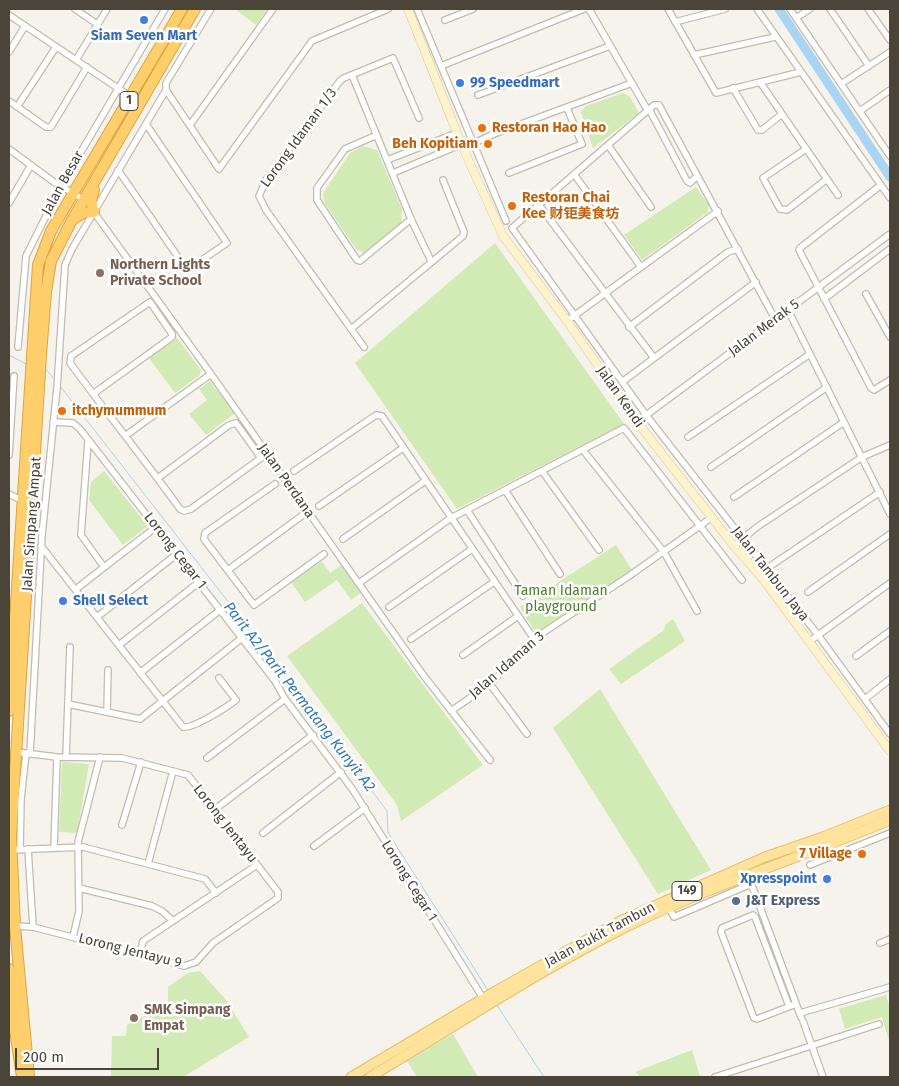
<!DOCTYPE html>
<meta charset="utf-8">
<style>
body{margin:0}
#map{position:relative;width:899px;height:1086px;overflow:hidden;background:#f6f3ec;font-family:"Fira Sans",sans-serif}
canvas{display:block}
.frame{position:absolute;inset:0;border:10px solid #4b4439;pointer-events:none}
.scale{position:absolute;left:15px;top:1048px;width:144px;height:22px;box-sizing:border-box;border:2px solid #4b4439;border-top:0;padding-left:6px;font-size:15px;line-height:18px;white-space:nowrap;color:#4b4439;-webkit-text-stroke:4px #fff;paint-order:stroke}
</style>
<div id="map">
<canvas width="899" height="1086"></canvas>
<div class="frame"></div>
<div class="scale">200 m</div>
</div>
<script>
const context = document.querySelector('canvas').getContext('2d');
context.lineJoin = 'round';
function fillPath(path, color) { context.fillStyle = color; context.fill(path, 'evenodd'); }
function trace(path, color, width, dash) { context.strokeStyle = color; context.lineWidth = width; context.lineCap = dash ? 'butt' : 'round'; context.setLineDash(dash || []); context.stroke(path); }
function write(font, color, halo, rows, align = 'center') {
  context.font = font + ' "Fira Sans","Noto Sans SC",sans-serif'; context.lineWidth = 5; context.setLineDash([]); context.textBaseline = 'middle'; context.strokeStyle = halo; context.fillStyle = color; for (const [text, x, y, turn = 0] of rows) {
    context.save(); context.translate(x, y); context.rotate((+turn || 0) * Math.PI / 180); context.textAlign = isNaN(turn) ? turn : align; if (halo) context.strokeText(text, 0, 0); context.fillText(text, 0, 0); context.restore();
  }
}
const green = new Path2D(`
 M235,9H268L256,25Z
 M623,93L630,97L639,113L593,148L581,112L586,106Z
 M363,146L377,150L402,209L401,224L364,253L356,249L324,202L323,193L350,153Z
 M696,187L709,205L708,212L642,260L624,235Z
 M495,243L624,424L457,509L355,363Z
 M177,338L201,370L200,375L175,393L149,358Z
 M210,381L235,413L206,435L189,414L207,400L199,389Z
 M104,471L148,526L123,545L89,500L91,482Z
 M616,545L632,570L536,633L520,607Z
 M322,561L330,573L343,564L362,592L351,600L337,580L305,602L291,582Z
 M362,603L483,765L401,821L397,805L287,656Z
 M673,619L685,641L621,684L609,669L664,630L665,625Z
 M600,689L711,870L658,894L553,728Z
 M62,762L89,764L77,833L59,832Z
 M200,971L226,1000L249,1037L183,1077H111L112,1036H126L127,1025L168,1004V987L188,973Z
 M886,995L890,1008V1044L882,1017L845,1029L839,1009Z
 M453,1034L478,1077H417L407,1061Z
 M692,1050L700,1077H641L635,1072Z`);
const stream = new Path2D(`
 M9,355L28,365
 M44,367L54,379
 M60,386L272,658L387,811L388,832L394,842L489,992
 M496,1004L544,1077`);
const river = new Path2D(`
 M779,9L890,177`);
const street = new Path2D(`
 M75,9L97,24
 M417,9L506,221
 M589,9L648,111
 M668,9L716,93L801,72
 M757,9L890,198
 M790,9L890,156
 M830,9L869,66
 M868,9L890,40
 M9,15L131,97
 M796,18L810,9
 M445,20L473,9
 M675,22L725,9
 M9,52L25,26
 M694,55L775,37
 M76,60L107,9
 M441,66L584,9
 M352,75L411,219L431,261
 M760,82L838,195
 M841,84L890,52
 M733,88L758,130H762L782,114
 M166,90L219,169L312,41L388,9
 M478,95L610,46
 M9,101L46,127H51L87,67
 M17,107L56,47
 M649,109L687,181L690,183L696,177
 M860,111L890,90
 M190,125L273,9
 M377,135L345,149L317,188V200L357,260L360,261L411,219
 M608,145L651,207
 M463,148L494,134L632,83
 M9,149L62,188
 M806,149L763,178L780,209L787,210L827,179
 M387,160L457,133
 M118,170L187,270L227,243L146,124
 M393,173L462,144
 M509,173L582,144L567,108
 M574,174L641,267
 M881,185L800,248L799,250L871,388L874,390L890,380
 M61,186L81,198L83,202
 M9,203L31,165
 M539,205L654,358
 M93,211L211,374L424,676L490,760
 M866,294L890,337
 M824,299L890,249
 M788,310L890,514
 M775,319L659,105H654L512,228L646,415L818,635L890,734
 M567,321L718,211
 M629,327L728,252L738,249
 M351,329L463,236L464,232L443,180
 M18,347L26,256L61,186L165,9
 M364,347L266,210L259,196L266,180L340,81L344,78L393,58L419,118
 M622,382L756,282
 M93,394L172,337V334L150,302L71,356L70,363C106,412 144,459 180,509L184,511L191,509L261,458L236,423L229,425L158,478
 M53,422L73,423L80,429L275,681L285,699L353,790L483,998
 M637,422L890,234
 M125,436L211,374
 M688,437L810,354
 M88,441L81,535L104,567
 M583,450L664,552L697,611
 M9,455L14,376
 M711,467L827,387
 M294,471L376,415L382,416L534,639
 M542,471L599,550
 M275,484L205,533L204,539L254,605L324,554
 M505,490L560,574
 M9,494L23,501
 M734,497L844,422
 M319,506L403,448
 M467,510L523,596
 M343,539L425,481
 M41,546L183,727C193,729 227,707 236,700L219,678
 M734,546L757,527L862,457L890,445
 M766,569L880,492
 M228,570L307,512
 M359,583L451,518L624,428L742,580
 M76,589L156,527
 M808,592L890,534
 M389,607L472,549
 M97,617L177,554
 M411,639L494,582
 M810,641L890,583
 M119,645L198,583
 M463,655L518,616
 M856,656L890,631
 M140,673L220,610
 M490,684L527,734
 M865,699L890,679
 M68,704L140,719L242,638
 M451,711L490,684L538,636L629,576L711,518
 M107,712L108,670
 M30,754L42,535L57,388L65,265L72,249L166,90V83L211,9
 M66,757L70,647
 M207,758L285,699
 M214,810L313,735
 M122,825L141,762
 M263,833L341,772
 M314,846L365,808
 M54,848L57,757
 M20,849L21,799L26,753
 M28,849L33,927
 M11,850L83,847L205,879L216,893
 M148,864L173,771
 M810,865L890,833
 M748,875L801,1017
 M79,888L152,906L162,911L173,921
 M669,908L674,917L751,884
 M15,926L33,927L184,966L196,962L213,943L278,898V892L188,775L122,758L57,757L16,752
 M73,937L79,911L78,842L100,757
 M880,943L890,939
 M140,955L143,941L257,865
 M789,1006L755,917L753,915L722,928L721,932L754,1018L757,1019L796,1004
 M800,1013L890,987
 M803,1021L823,1077
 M715,1077L879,1024`);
const secondary = new Path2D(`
 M408,9L463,148L503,236L567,321L637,422L734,546L763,579L890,751`);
const primary = new Path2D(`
 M351,1077L494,992L620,921L765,857L823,837L890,810
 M370,1077C454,1027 537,972 624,928C710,886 802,857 890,820`);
const highway = new Path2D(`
 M73,219L83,213L94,212L91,201L94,190
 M9,711L38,265L51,231L182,9
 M9,969L14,1023L22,1077
 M29,1077L15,926L11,836L41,355L46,292L51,261L71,222L195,9`);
const markers = [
 [144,20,5,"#3f7fe0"],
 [460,83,5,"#3f7fe0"],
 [482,128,5,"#e8710a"],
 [488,144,5,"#e8710a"],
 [512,206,5,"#e8710a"],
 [100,273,5,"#8d6e63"],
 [62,411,5,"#e8710a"],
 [63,601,5,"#3f7fe0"],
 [862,854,5,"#e8710a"],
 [827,879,5,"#3f7fe0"],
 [736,901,5,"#5c6f8a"],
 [134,1018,5,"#8d6e63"]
];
const shields = [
 [129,101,18],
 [687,891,30]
];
const shieldNames = [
 ["1",129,101],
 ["149",687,891]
];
const shopNames = [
 ["Siam Seven Mart",144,36,"center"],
 ["99 Speedmart",470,83],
 ["Shell Select",73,601],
 ["Xpresspoint",817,879,"right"]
];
const foodNames = [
 ["Restoran Hao Hao",492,128],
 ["Beh Kopitiam",478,144,"right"],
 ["Restoran Chai",522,198],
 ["Kee 财钜美食坊",522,214],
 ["itchymummum",72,411],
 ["7 Village",852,854,"right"]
];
const streetNames = [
 ["Lorong Idaman 1/3",299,138,-54],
 ["Jalan Besar",63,183,-61],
 ["Jalan Merak 5",764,328,-37],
 ["Jalan Kendi",620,397,55],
 ["Jalan Perdana",286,481,55],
 ["Jalan Simpang Ampat",32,524,-86],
 ["Lorong Cegar 1",175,551,52],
 ["Jalan Tambun Jaya",770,574,52],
 ["Jalan Idaman 3",507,665,-41],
 ["Lorong Jentayu",225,824,52],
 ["Lorong Cegar 1",409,881,58],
 ["Jalan Bukit Tambun",600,935,-28],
 ["Lorong Jentayu 9",130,951,14]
];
const educationNames = [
 ["Northern Lights",110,265],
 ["Private School",110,281],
 ["SMK Simpang",144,1010],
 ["Empat",144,1026]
];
const parkNames = [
 ["Taman Idaman",561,591],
 ["playground",561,607]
];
const serviceNames = [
 ["J&T Express",746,901]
];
const waterNames = [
 ["Parit A2/Parit Permatang Kunyit A2",299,697,52]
];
fillPath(green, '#d2eab5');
trace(stream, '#a9d4f2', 1);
trace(river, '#a9d4f2', 9);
trace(street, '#c2bbae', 8);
trace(secondary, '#d6c79b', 9);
trace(primary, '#e6c16a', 11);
trace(highway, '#e0a43c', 12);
trace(street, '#fff', 5.5);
trace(secondary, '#fff3cd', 8);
trace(primary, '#ffe39c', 9);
trace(highway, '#ffcf6e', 10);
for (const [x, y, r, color] of markers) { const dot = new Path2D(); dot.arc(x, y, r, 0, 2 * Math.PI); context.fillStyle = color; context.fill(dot); trace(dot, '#fff', 2); }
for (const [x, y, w] of shields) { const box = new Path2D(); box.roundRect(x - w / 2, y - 9.5, w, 19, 4); context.fillStyle = '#fff'; context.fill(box); trace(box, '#4b4439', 1); }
write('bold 12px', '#4b4439', null, shieldNames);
write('bold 14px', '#366cbe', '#fff', shopNames, 'left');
write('bold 14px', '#c56008', '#fff', foodNames, 'left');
write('14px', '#4b4439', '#fff', streetNames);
write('bold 14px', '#785e54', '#fff', educationNames, 'left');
write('14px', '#4a7f2a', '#fff', parkNames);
write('bold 14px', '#4e5e75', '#fff', serviceNames, 'left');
write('italic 15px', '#2e7ab2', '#fff', waterNames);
</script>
